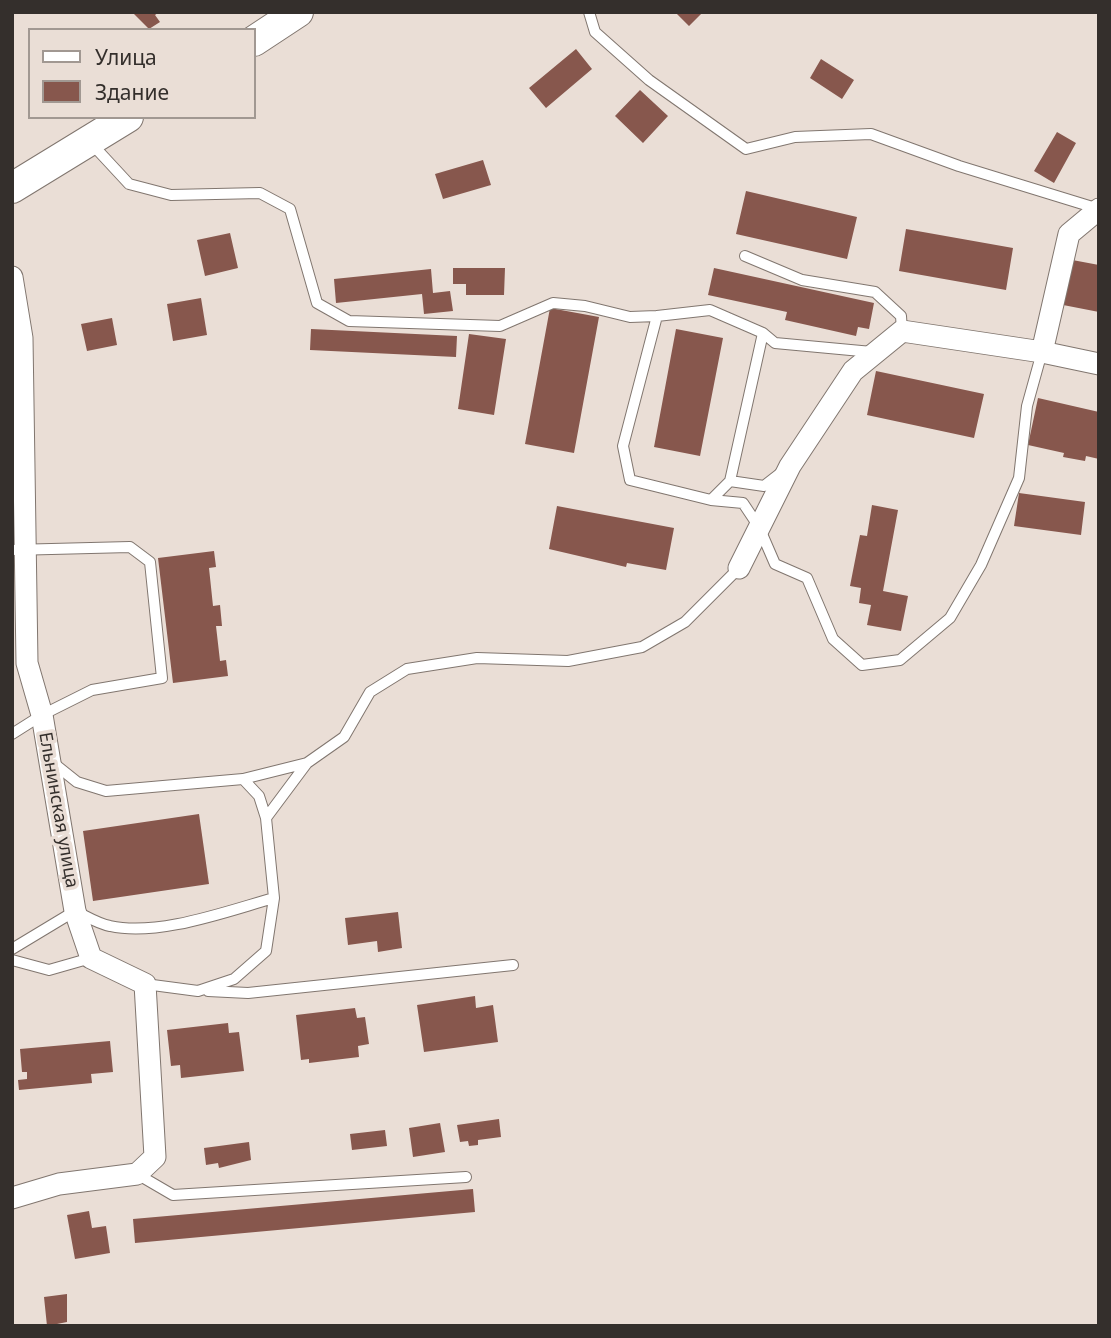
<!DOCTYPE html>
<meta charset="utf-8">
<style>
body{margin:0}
#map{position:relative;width:1111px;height:1338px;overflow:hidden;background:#eaded6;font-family:"Noto Sans",sans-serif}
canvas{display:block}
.frame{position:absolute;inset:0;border:14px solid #342f2c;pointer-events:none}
.legend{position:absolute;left:28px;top:28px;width:228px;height:91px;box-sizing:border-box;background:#eaded6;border:2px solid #a19892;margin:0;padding:9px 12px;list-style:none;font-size:21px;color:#342f2c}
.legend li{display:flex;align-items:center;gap:14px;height:35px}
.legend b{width:35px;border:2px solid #a19892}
</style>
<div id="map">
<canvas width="1111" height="1338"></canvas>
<div class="frame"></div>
<ul class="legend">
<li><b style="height:9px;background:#fff"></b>Улица</li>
<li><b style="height:19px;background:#87574d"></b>Здание</li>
</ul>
</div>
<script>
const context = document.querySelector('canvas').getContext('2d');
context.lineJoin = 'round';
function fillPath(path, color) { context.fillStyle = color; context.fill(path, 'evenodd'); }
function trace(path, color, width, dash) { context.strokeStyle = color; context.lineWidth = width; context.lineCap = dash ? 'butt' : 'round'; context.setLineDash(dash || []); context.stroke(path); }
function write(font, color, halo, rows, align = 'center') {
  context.font = font + ' "Noto Sans",sans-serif'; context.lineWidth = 7; context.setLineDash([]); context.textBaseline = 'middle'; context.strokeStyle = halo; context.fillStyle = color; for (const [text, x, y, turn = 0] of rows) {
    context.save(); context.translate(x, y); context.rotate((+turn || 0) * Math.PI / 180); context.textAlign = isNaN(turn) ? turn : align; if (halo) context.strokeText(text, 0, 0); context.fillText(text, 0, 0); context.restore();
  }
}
const building = new Path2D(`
 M132,12H159L155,15L160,22L149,29Z
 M675,12H703L689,26Z
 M576,49L592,69L546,108L529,88Z
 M821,59L854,80L842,99L810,78Z
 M640,90L668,116L643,143L615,116Z
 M1057,132L1076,143L1054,183L1034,171Z
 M483,160L491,185L443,199L435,174Z
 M746,191L857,217L847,259L736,234Z
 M906,229L1013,248L1006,290L899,271Z
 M230,233L238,268L205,276L197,240Z
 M1067,259L1099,265V312L1058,304Z
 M453,268H505L504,295H466V284H453Z
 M714,268L874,303L869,329L858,327L856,336L785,320L787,312L708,295Z
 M431,269L433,293L450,291L453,311L424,314L422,294L336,303L334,279Z
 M201,298L207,335L173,341L167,304Z
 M550,308L599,317L574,453L525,444Z
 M112,318L117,345L87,351L81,324Z
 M311,329L457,336L456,357L310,350Z
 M676,329L723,338L700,456L654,447Z
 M469,334L506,339L494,415L458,409Z
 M876,371L984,394L974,438L867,415Z
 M1038,398L1099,412V459L1086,456L1085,461L1063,457L1064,453L1028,445Z
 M1019,493L1085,502L1081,535L1014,526Z
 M872,505L898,510L883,591L908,596L901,631L867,625L871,605L859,603L861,588L850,586L860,535L867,536Z
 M557,506L674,528L666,570L627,563L626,567L549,549Z
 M214,551L216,567L209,568L213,606L220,605L222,626H216L220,661L226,660L228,676L173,683L158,558Z
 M199,814L209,884L93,901L83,831Z
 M398,912L402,948L378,952L377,941L348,945L345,918Z
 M475,996L476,1008L493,1005L498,1042L424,1052L417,1005Z
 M355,1008L357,1018L365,1017L369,1044L358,1046L359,1057L309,1063V1059L301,1060L296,1015Z
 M228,1023L229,1033L239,1032L244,1071L181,1078L180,1065L171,1066L167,1030Z
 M110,1041L113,1072L91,1074L92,1083L19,1090L18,1080L27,1079V1072H22L20,1049Z
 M499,1119L501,1137L478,1140V1145L469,1146L468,1141L460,1142L457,1125Z
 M440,1123L445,1152L413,1157L409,1128Z
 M385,1130L387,1146L352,1150L350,1134Z
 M249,1142L251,1160L219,1168L218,1163L206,1165L204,1148Z
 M473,1189L475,1212L135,1243L133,1219Z
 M89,1211L92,1228L106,1226L110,1253L75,1259L67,1215Z
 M67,1294V1322L47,1326L44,1297Z`);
const lane = new Path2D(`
 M589,12L595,32L649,80L746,149L795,137L871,134L959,166L1099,209
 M91,143L129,184L171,195L260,193L290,209L317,303L349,321L500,326L553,303L585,306L630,317L657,316
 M745,256L802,280L875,292L901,316L902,331
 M763,333L775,343L872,352
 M730,481L764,486L782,472
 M711,500L730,481L763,333L710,310L657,316L623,446L630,480L711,500L743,503L759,527L775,564L807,578L833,639L862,665L900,660L950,618L981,565L1019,478L1027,406L1042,352
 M12,550L130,547L150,562L162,678L92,690L42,715L12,734
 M52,762L77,782L106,791L243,779L307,763
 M243,779L259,796L266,818
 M12,949L75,911C86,916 98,924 110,926C158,937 227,911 274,898
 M12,960L49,970L91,958
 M145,984L198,991L234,979L266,951L274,898L266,818L307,763L344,737L370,692L407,669L477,658L568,661L642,647L685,622L739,568
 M208,991L248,993L513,965
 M137,1174L173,1195L466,1177`);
const street = new Path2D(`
 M12,277L22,338L27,663L42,715L75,911L91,958L145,984L155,1157L137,1174L59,1184L12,1198
 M1042,352L1099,364
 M739,568L790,466L853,371L902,331L1042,352L1069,234L1099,209`);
const secondary = new Path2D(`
 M254,41L298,12
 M12,188L128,117`);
const streetNames = [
 ["Ельнинская улица",58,810,80]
];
fillPath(building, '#87574d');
trace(lane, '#81766f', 12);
trace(street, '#81766f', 23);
trace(secondary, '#81766f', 32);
trace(lane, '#fff', 10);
trace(street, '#fff', 21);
trace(secondary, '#fff', 30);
write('18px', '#342f2c', '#eaded6', streetNames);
</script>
